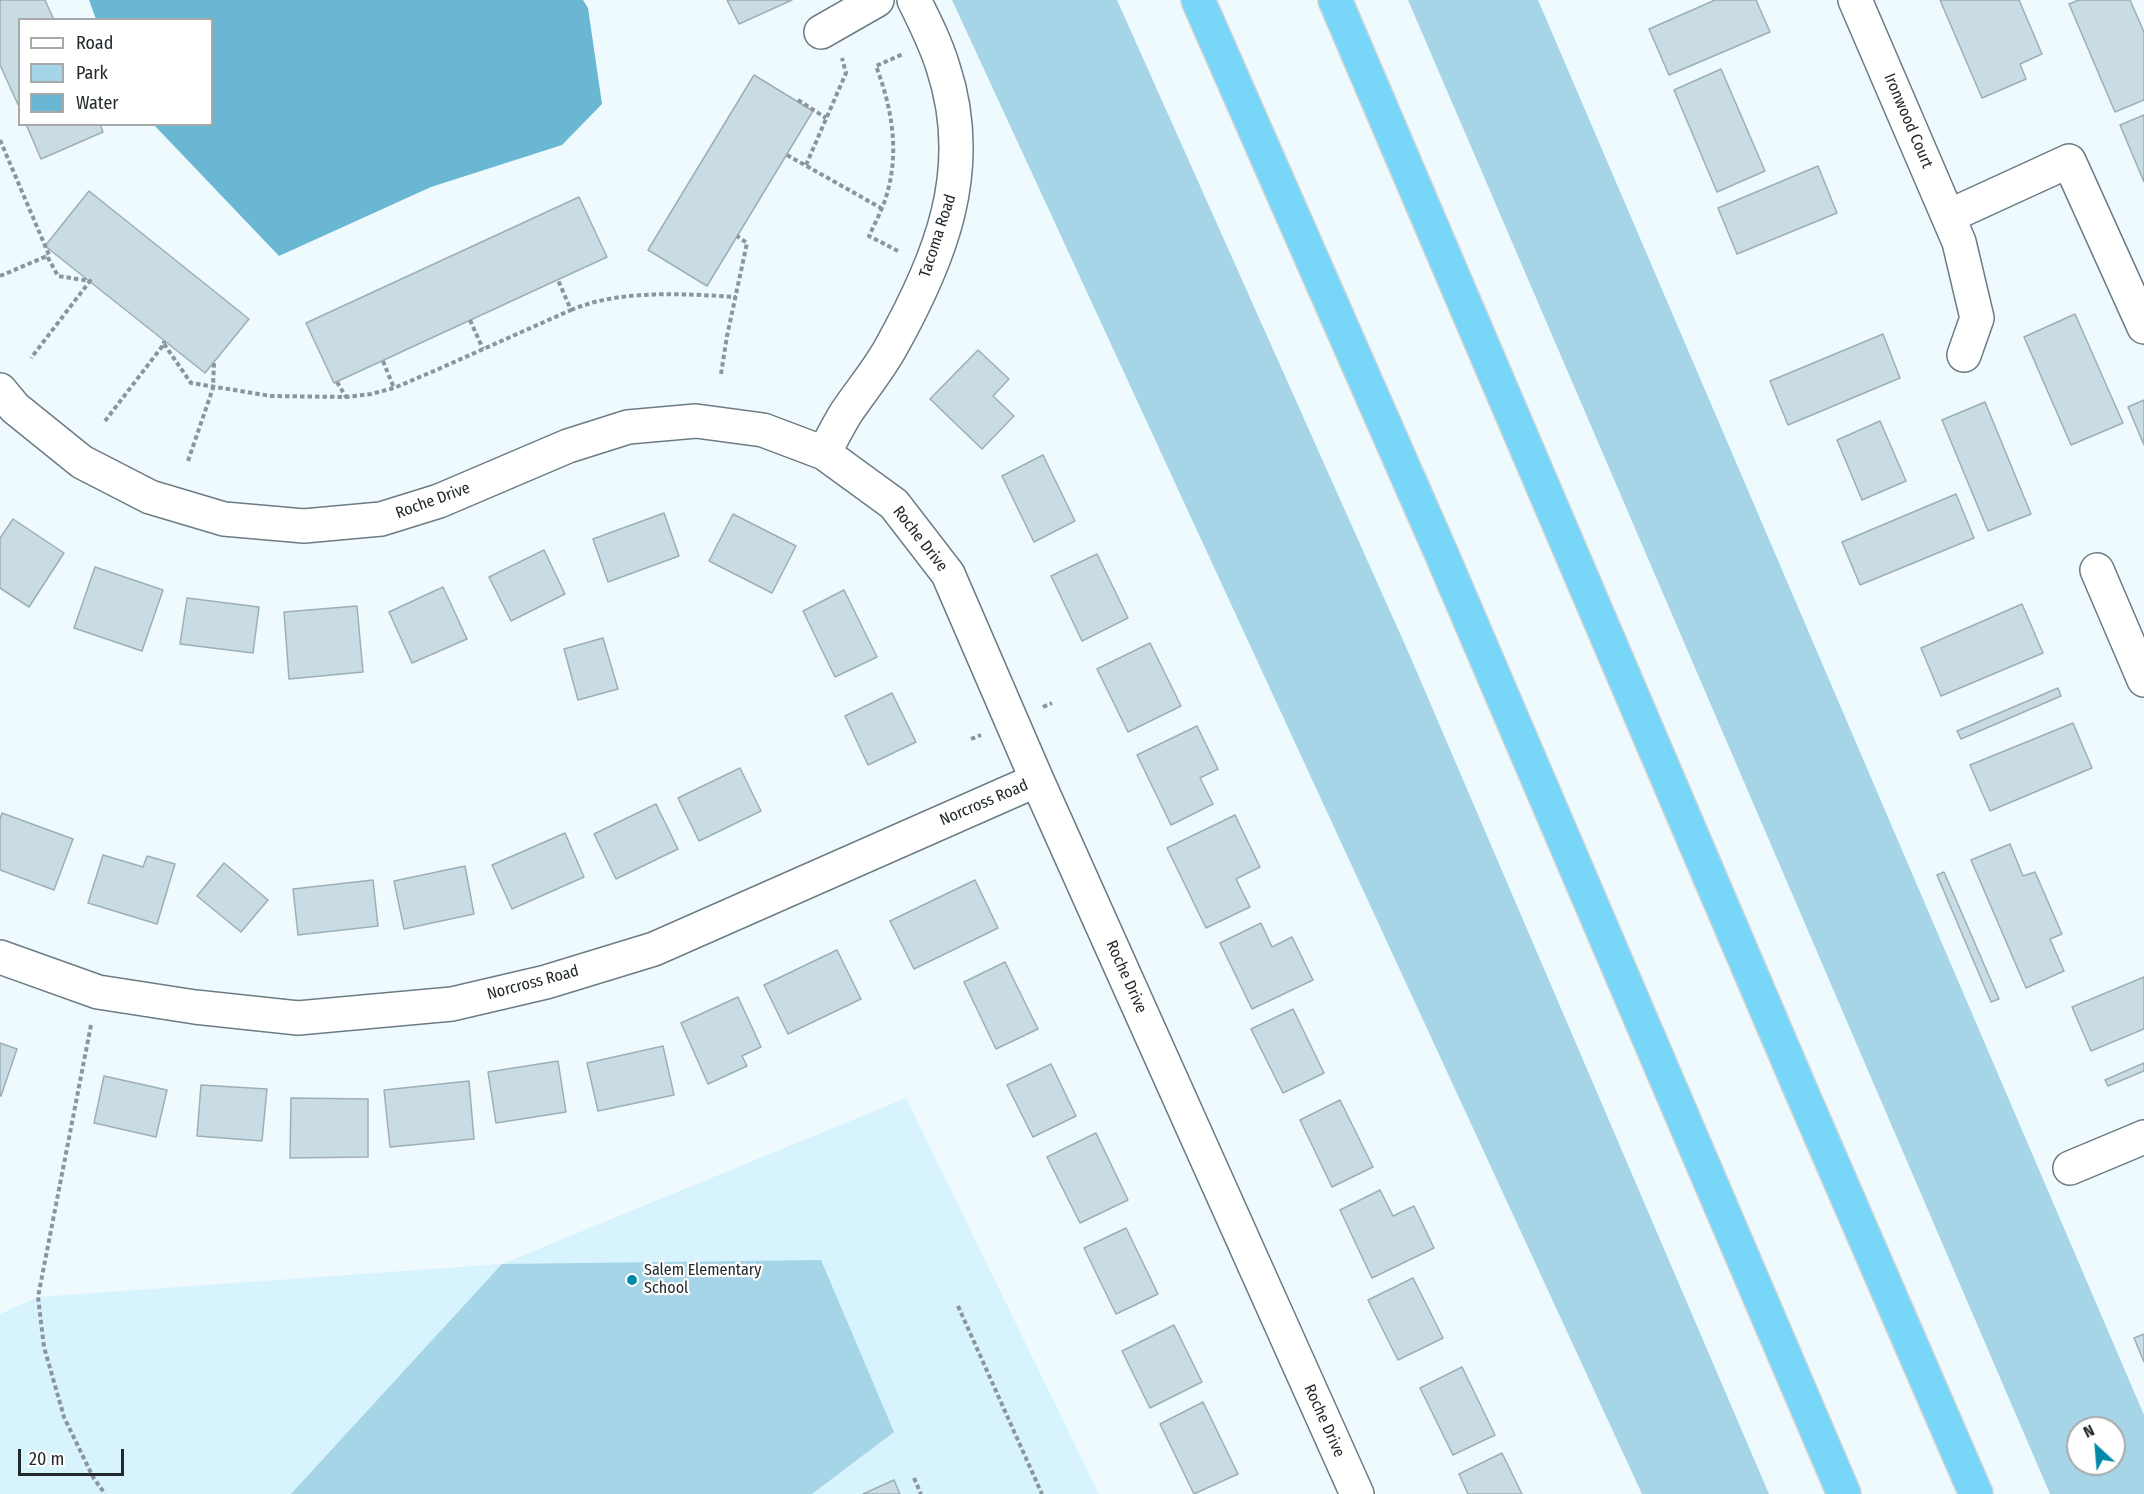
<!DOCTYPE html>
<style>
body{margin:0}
#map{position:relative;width:2144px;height:1494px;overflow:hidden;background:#effaff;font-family:"Fira Sans Condensed",sans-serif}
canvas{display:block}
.legend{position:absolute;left:18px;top:18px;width:195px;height:108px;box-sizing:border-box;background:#fff;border:2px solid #a7a9ab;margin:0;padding:8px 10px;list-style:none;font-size:18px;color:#22292c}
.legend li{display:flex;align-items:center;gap:12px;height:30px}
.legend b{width:30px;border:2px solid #a7a9ab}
.north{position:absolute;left:2066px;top:1416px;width:60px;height:60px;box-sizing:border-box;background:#fff;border:2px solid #a7a9ab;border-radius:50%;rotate:334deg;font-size:16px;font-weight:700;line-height:24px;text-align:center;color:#22292c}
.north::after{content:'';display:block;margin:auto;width:21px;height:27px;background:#0289aa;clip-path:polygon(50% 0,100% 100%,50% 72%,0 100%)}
.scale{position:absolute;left:18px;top:1449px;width:106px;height:27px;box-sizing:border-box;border:3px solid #22292c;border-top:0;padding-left:8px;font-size:18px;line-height:21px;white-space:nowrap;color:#22292c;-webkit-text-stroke:4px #fff;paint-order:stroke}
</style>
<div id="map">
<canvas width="2144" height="1494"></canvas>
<ul class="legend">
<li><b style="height:8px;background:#fff"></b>Road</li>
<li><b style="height:16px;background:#a5d5e7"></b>Park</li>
<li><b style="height:16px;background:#69b7d2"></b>Water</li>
</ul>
<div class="north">N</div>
<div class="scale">20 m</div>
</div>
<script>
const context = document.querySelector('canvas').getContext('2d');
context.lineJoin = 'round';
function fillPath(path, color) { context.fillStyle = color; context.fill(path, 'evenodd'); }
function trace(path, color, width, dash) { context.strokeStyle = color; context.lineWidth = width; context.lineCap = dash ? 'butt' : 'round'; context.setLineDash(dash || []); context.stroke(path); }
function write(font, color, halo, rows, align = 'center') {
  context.font = font + ' "Fira Sans Condensed",sans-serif'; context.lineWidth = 4.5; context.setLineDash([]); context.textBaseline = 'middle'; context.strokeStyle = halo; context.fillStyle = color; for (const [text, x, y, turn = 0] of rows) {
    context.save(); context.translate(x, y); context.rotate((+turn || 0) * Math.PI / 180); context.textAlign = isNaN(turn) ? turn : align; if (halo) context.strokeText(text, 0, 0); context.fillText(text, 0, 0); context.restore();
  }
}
const built = new Path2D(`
 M906,1098L1099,1494H0V1314L38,1297L502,1264Z`);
const green = new Path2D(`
 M952,0H1117L1410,656L1769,1494H1642Z
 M1408,0H1538L2144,1415V1494H2050ZM2078,1428H2114V1464H2078Z
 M821,1260L894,1432L812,1494H291L502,1264Z`);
const water = new Path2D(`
 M89,0H583L588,8L602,104L562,145L431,187L279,256L154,125L212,124V20L96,19Z`);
const building = new Path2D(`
 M0,0H45L54,20H20V109L0,65Z
 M727,0H792L739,24Z
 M1715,0H1756L1770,32L1669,75L1649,29Z
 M1940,0H2019L2042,54L2020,64L2026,79L1982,98Z
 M2079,0H2130L2144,32V100L2115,112L2069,4Z
 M1721,69L1765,171L1717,192L1674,90Z
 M754,75L813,111L707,286L648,250Z
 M2144,115V182L2120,125Z
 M26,124H100L103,132L41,159Z
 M1818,166L1837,213L1737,254L1718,208Z
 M89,191L249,319L205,373L45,246Z
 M579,197L607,257L334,383L306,323Z
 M2075,314L2123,423L2071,445L2024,337Z
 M1883,334L1900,378L1788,425L1770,381Z
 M978,350L1009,379L993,396L1014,416L982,449L930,399Z
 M2144,400V445L2128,407Z
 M1985,402L2031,514L1988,531L1942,420Z
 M1880,421L1906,481L1862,500L1837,440Z
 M1043,455L1075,521L1034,542L1002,476Z
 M1956,494L1974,538L1860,585L1842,542Z
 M664,513L679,556L608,582L593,539Z
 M733,514L796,546L772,593L709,561Z
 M13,519L64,553L29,607L0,588V538Z
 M544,550L565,594L511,621L489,577Z
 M1097,554L1128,618L1082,641L1051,576Z
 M95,567L163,590L142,651L74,628Z
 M443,587L467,639L412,663L389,612Z
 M844,590L877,657L835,677L803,611Z
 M187,598L259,607L253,653L180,644Z
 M2022,604L2043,653L1941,696L1921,648Z
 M357,606L363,672L289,679L284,612Z
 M603,638L618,689L578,700L564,649Z
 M1150,643L1181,706L1128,732L1097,669Z
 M2058,688L2061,696L1961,739L1957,731Z
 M892,693L916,742L868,765L845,716Z
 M2073,723L2092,768L1990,811L1970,765Z
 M1197,726L1218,769L1200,778L1213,804L1171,825L1137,755Z
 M740,768L761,811L699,841L678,798Z
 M656,804L678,849L616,879L594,834Z
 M2,813L73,839L54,890L0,870V819Z
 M1235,815L1260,867L1236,879L1250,907L1206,928L1167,848Z
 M565,833L584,877L512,909L492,865Z
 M2010,844L2023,876L2035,872L2062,934L2050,939L2064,971L2026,988L1971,860Z
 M103,855L143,867L147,856L175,864L157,924L88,903Z
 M224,863L268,900L241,932L197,896Z
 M465,866L474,914L404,929L394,881Z
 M1944,872L1999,999L1991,1002L1937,875Z
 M373,880L378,926L298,935L293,889Z
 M975,880L998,928L914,969L890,921Z
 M1261,923L1272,947L1292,937L1313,980L1252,1009L1220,943Z
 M837,950L861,999L788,1034L764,985Z
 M1005,962L1038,1029L996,1049L964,982Z
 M2144,977V1029L2091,1051L2072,1007Z
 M738,997L761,1047L742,1056L747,1066L708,1084L681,1023Z
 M1293,1009L1324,1073L1283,1093L1251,1029Z
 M0,1043L17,1049L1,1096H0Z
 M663,1046L674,1095L598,1111L587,1063Z
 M558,1061L566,1112L496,1123L488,1072Z
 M2144,1063V1071L2108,1086L2105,1080Z
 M1051,1064L1076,1116L1033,1137L1007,1085Z
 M104,1076L167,1090L156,1137L94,1123Z
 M469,1081L474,1139L390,1147L384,1090Z
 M201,1085L267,1089L262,1141L197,1136Z
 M291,1098L368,1099V1157L290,1158Z
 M1340,1100L1373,1167L1332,1187L1300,1120Z
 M1096,1133L1128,1200L1080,1223L1047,1157Z
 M1380,1190L1393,1216L1414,1206L1434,1248L1372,1278L1340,1210Z
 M1126,1228L1158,1294L1116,1314L1084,1248Z
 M1413,1278L1443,1338L1398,1360L1368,1300Z
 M1174,1325L1202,1382L1150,1408L1122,1351Z
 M2144,1334V1362L2134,1338Z
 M1462,1367L1495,1435L1453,1455L1420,1388Z
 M1203,1402L1238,1474L1194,1494L1160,1424Z
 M1502,1453L1522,1494H1468L1459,1474Z
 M894,1480L900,1494H863Z`);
const path = new Path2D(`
 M798,100L826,118
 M0,140L49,255L46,256
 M787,155L881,208
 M806,165L846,73L842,58
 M898,251L869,236C875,223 882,210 886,197C900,153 892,108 876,66L903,54
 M0,276L47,256L58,276L90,281L31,358
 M571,310C620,289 684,294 736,297
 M470,320L483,349
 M164,344L191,383L271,396L346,397L371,394L394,388L434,371L571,310L558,280
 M383,361L394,388
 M721,374L727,336L747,243L737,236
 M337,382L346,397
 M105,421L164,344V341
 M188,461L213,388L214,362
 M1043,707L1052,703
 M971,739L981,735
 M91,1025L38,1297L44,1347L64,1417L93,1477L105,1494
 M958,1306L1042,1494
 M914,1478L921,1494`);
const minor = new Path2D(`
 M1855,0L1959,242L1977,318L1964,355
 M821,32L877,0
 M1949,216L2069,161L2144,327
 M0,390L15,408L82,462L150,497L224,519L304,526L381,519L439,501L568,446L628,427L696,421L763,430L824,453L894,504L948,574L1037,780L1357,1494
 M824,453C831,440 838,426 846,413C860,392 877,372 890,349C940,260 977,170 943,67C936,44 925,22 914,0
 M2097,570L2144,680
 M0,957L98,992L195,1007L298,1018L452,1004L546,982L654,949L1037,780
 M2070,1168L2144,1137`);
const highway = new Path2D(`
 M1198,0L1442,555L1844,1494
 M1335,0L1802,1093L1976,1494`);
const markers = [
 [632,1280,6,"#0289aa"]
];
const streetNames = [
 ["Ironwood Court",1908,121,67],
 ["Tacoma Road",938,236,-72],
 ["Roche Drive",433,501,-20],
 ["Roche Drive",920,539,52],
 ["Norcross Road",984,803,-23],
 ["Roche Drive",1126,977,66],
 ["Norcross Road",533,983,-15],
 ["Roche Drive",1324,1421,66]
];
const poiNames = [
 ["Salem Elementary",644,1271],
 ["School",644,1289]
];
fillPath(built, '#d7f3fd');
fillPath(green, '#a5d5e7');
fillPath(water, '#69b7d2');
fillPath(building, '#c9dce3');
trace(building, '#9dafb6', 1.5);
trace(minor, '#6b7c83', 36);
trace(highway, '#d3d4d5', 36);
trace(path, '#8c969a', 4, [4.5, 3]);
trace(minor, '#fff', 33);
trace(highway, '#78d7f8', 33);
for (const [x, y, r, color] of markers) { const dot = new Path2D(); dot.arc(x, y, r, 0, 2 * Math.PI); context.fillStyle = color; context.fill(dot); trace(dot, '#fff', 2); }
write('16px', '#22292c', '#fff', streetNames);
write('16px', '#22292c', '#fff', poiNames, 'left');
</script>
